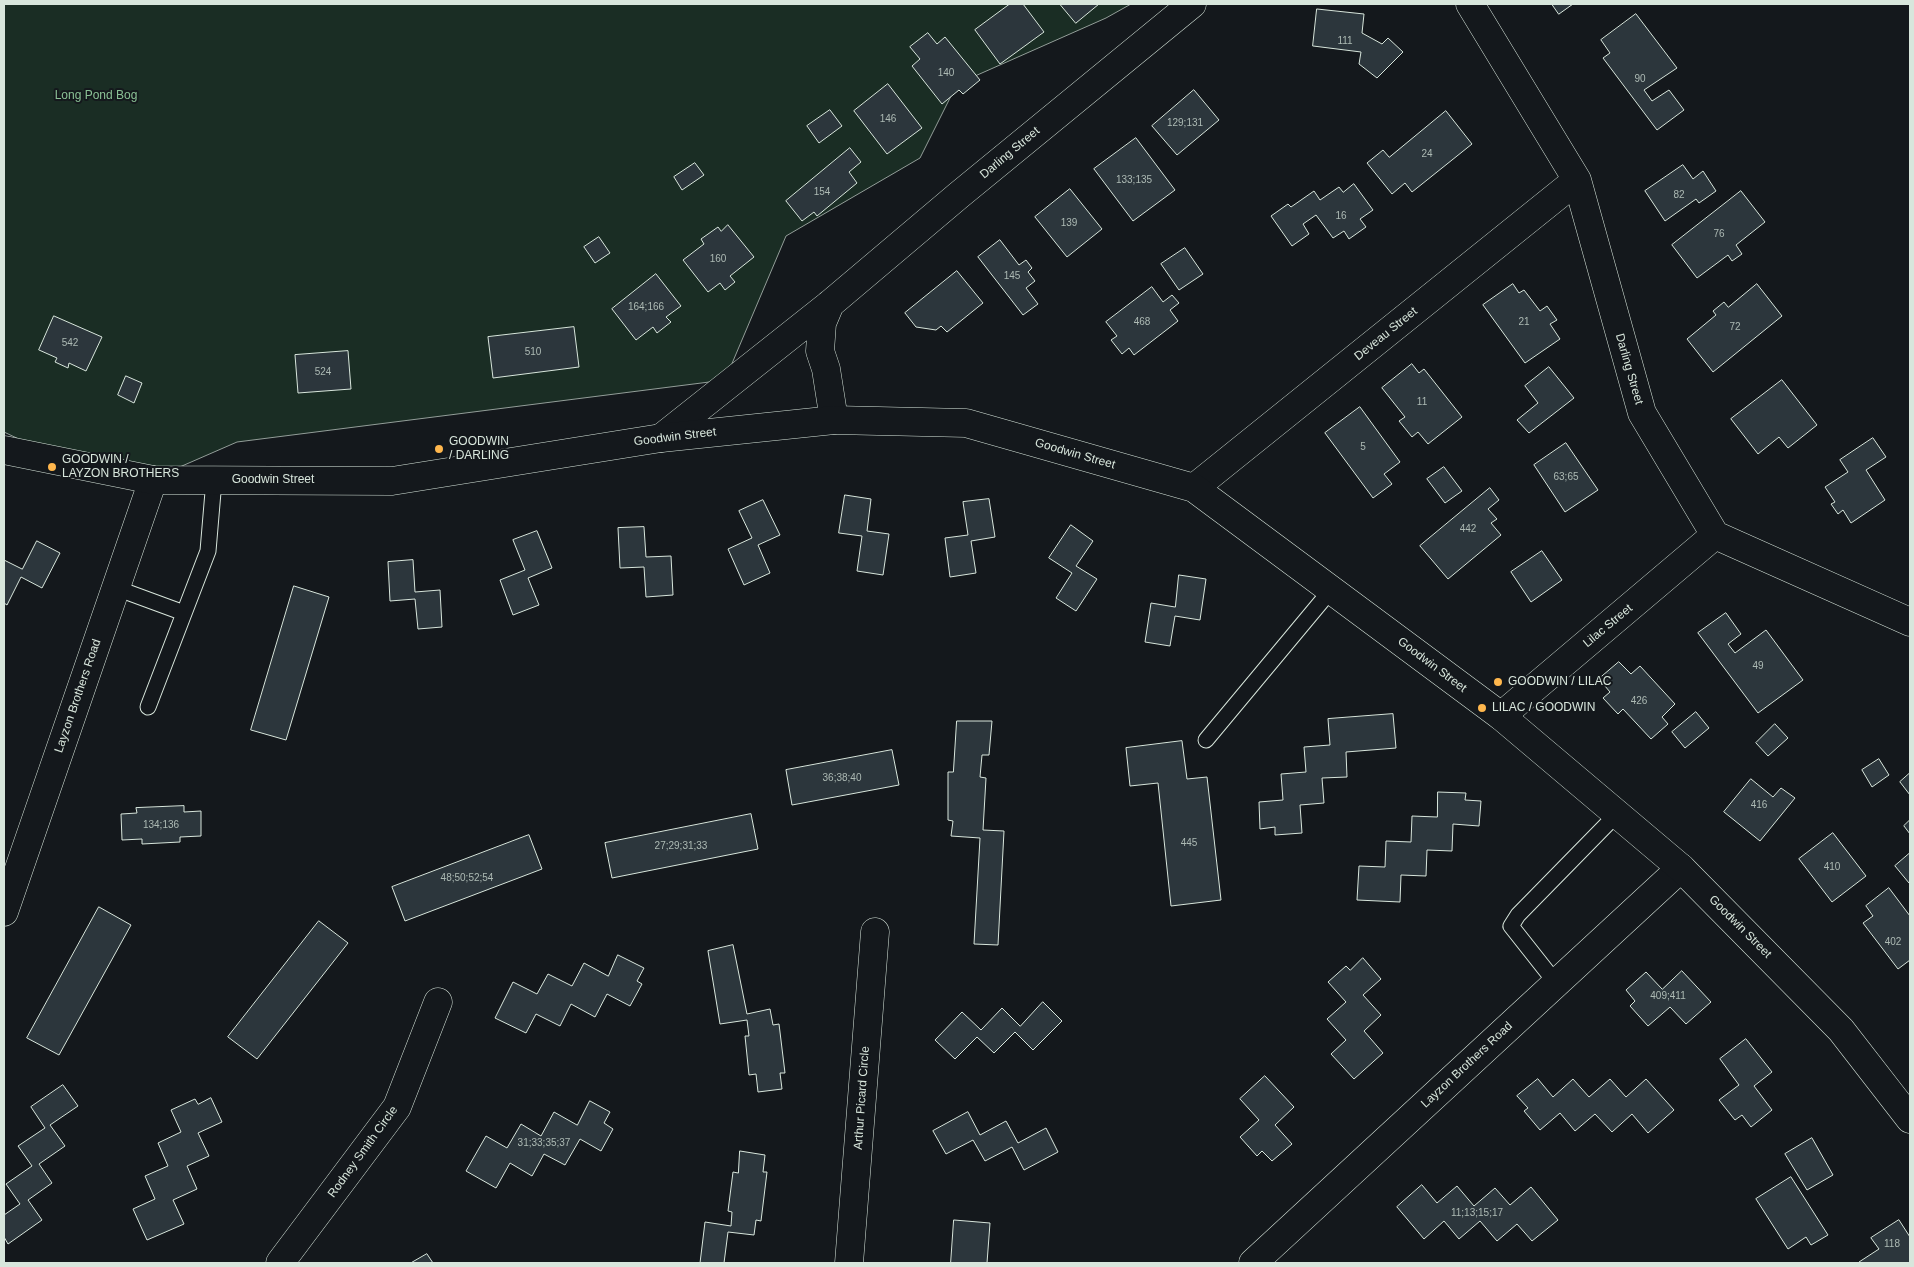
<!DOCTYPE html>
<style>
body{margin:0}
#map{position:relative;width:1914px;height:1267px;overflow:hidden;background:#14181c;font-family:Arial,sans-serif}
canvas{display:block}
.frame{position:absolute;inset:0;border:5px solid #d8e6dc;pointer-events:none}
</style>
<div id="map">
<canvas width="1914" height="1267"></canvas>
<div class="frame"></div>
</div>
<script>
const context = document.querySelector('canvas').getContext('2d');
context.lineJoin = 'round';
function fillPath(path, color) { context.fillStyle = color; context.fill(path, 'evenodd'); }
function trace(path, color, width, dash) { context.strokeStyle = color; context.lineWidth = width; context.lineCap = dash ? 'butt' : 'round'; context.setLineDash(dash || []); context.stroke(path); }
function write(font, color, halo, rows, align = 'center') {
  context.font = font + ' Arial,sans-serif'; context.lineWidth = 4; context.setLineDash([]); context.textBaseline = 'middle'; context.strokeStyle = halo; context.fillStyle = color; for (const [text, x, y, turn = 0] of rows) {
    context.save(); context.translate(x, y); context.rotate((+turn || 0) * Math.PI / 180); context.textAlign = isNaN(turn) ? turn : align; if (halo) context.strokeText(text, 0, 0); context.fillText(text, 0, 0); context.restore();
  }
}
const green = new Path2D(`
 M4,4H1131L1106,18L957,84L920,158L786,236L725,380L237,442L143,483L23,441L4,432Z`);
const building = new Path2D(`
 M1010,4H1023L1044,32L1000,64L975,30Z
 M1060,4H1099L1076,23Z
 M1552,4H1573L1559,14Z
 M1317,9L1364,14L1362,33L1382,44L1388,38L1403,52L1377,78L1359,64L1361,52L1313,46Z
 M1636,14L1677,68L1644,90L1652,101L1669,90L1684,110L1657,130L1603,58L1610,53L1601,40Z
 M928,33L937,44L945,37L980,80L963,94L959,90L942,104L912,66L920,59L910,47Z
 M888,84L922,128L887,154L854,111Z
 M1194,90L1219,120L1177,155L1152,126Z
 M830,110L842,126L819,143L807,126Z
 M1446,111L1472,144L1412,192L1405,183L1392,194L1367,163L1383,150L1389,157Z
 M1136,138L1175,190L1133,221L1094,169Z
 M850,148L861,162L849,172L857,183L817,216L814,212L802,221L786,201Z
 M695,163L704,175L682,190L674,177Z
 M1683,165L1693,179L1703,171L1716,191L1699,203L1696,199L1665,221L1645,191Z
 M1354,184L1373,210L1360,219L1366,227L1349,239L1344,231L1333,238L1316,215L1303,224L1309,234L1292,246L1271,216L1288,204L1291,207L1314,191L1320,200L1339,187L1343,192Z
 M1070,189L1102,229L1067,257L1035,217Z
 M1741,191L1765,222L1736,245L1742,254L1732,261L1728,255L1697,278L1672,245Z
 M728,225L754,257L730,276L735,282L725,290L720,283L708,292L683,260L704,244L701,239L718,227L721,231Z
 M599,237L610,253L595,263L584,247Z
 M1000,240L1019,265L1026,260L1032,268L1028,272L1035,281L1026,288L1038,304L1023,315L978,257Z
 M1185,248L1203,274L1179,290L1161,264Z
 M957,271L983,303L947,332L941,326L936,330L916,327L905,313Z
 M656,274L681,306L666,317L671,322L657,333L653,327L636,340L612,309Z
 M1513,284L1519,293L1524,290L1540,311L1547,306L1557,320L1550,324L1560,339L1525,363L1483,305Z
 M1757,284L1782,316L1713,372L1687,339L1716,315L1713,311L1724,302L1728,307Z
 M1152,287L1163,302L1172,295L1179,303L1170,310L1178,321L1134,355L1129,348L1122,354L1111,340L1117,336L1106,322Z
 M54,316L102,337L86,371L69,363L68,368L55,362L57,358L39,350Z
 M574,327L579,367L493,378L488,337Z
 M348,351L351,389L298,393L295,355Z
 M1412,364L1419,373L1424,369L1462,417L1428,444L1418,432L1412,437L1399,421L1405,417L1382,388Z
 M1549,367L1574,398L1529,433L1517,420L1538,403L1525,386Z
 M126,376L142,383L134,403L118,395Z
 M1782,380L1817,425L1788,448L1779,437L1758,454L1731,419Z
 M1360,407L1400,462L1384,474L1392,484L1373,498L1325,433Z
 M1873,438L1886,457L1866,470L1885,500L1851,523L1843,510L1838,514L1831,504L1835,502L1825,487L1848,472L1840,460Z
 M1566,443L1598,490L1565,512L1534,465Z
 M1444,467L1462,491L1445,503L1427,479Z
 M1490,488L1499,500L1488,509L1497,519L1491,523L1501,535L1448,579L1420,546Z
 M845,495L871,499L867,531L889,534L883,575L857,571L862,536L839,533Z
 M989,499L995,537L971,541L976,573L950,577L945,538L968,535L963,502Z
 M763,500L780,535L758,545L770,573L744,585L728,549L752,538L739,511Z
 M1071,525L1093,541L1076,566L1097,579L1076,611L1056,598L1072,573L1049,558Z
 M644,527L646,557L671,556L673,595L646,597L644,567L620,568L618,528Z
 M537,531L552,568L528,578L539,605L513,615L500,580L525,570L513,540Z
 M37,541L60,553L42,588L21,577L7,605L4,603V560L22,569Z
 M1542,551L1562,580L1531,602L1511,572Z
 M413,560L415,592L440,590L442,627L418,629L415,599L390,601L388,562Z
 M1179,575L1206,579L1200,620L1175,616L1170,646L1145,642L1151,603L1175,607Z
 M294,586L329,597L286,740L251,730Z
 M1726,613L1741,634L1728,644L1735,653L1766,630L1803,680L1758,713L1698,633Z
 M1619,662L1631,674L1640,666L1675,704L1662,717L1668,724L1651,739L1623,709L1618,714L1603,698L1610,692L1599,679Z
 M1696,712L1709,728L1685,748L1672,732Z
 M1393,714L1396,748L1346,752L1347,777L1322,778L1324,803L1300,805L1302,833L1275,835V827L1260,829L1259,802L1283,800L1281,774L1306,772L1304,747L1330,745L1328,719Z
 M957,721H992L989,755H982L980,777L986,778L983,830L1004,831L998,945L974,944L980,838L951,836L953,821L948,820V772H953Z
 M1775,724L1788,738L1768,756L1756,743Z
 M1182,741L1187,779L1207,777L1221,900L1171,906L1158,783L1130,786L1126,748Z
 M892,750L899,785L792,805L786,770Z
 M1879,759L1889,775L1872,787L1862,770Z
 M1910,773V795L1900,782Z
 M1751,779L1773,797L1781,788L1795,798L1760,841L1724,812Z
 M1438,792L1466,793L1465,800L1481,801L1479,826L1453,824L1452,851L1427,850L1426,876L1401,875L1400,902L1357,900L1359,866L1385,867L1386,841L1411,842L1412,816L1437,817Z
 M184,806V812L201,811V836L180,837V842L142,844V839L122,840L121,814L137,813L136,808Z
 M751,814L758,849L612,878L605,843Z
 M1910,820V834L1904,826Z
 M1833,833L1866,876L1832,902L1799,859Z
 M529,835L542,869L405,921L392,887Z
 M1910,853V882L1909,883L1895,866Z
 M1889,888L1910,916V960L1898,969L1863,923L1873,916L1866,906Z
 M99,907L131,925L59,1055L27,1038Z
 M319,921L348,943L257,1059L228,1037Z
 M733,945L747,1014L770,1009L773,1025L779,1024L785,1073H780L782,1089L758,1092L756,1074L749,1075L745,1036H749L747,1020L720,1024L708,951Z
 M618,955L644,968L637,981L642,984L630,1006L607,994L595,1017L571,1004L560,1026L536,1014L526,1033L495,1018L513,982L537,994L548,974L572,986L584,963L608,976Z
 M1363,958L1381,979L1363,995L1381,1015L1364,1031L1383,1053L1354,1079L1331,1054L1346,1040L1327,1019L1346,1002L1328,982L1346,966L1350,970Z
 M1682,971L1711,1002L1686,1024L1670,1007L1648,1026L1630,1006L1635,1001L1626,990L1646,972L1662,989Z
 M1043,1002L1062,1021L1033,1050L1015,1032L994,1053L977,1037L955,1059L935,1040L962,1012L981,1030L1002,1008L1020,1026Z
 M1746,1039L1772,1072L1754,1086L1772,1110L1751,1127L1742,1115L1735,1120L1719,1100L1739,1085L1720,1059Z
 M1265,1076L1294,1107L1275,1125L1292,1144L1272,1161L1262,1151L1257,1156L1240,1137L1259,1120L1240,1099Z
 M1538,1079L1553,1097L1573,1079L1589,1097L1610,1079L1626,1097L1646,1079L1674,1110L1648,1133L1632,1114L1612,1132L1595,1114L1575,1131L1560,1113L1540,1130L1524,1111L1528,1108L1517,1096Z
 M63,1085L78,1106L50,1125L65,1146L39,1164L52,1183L28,1200L42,1220L8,1244L4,1237V1215L20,1204L6,1184L32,1166L18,1146L45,1128L31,1107Z
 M211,1098L222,1122L198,1133L209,1156L187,1166L197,1189L173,1200L184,1224L147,1240L133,1209L155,1199L145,1176L168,1166L158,1143L181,1132L171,1110L195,1099L198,1104Z
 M590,1101L610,1112L604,1123L613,1129L601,1151L580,1139L565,1165L544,1154L532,1176L510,1163L496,1188L466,1171L486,1136L507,1148L521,1124L541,1136L554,1112L577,1125Z
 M968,1112L980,1135L1006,1121L1018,1143L1046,1128L1058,1152L1024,1170L1012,1147L985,1161L973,1140L946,1154L933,1131Z
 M1812,1138L1833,1175L1807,1190L1785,1154Z
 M740,1151L765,1155L763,1172H767L761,1221L756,1220L754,1235L728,1232L724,1263H700L705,1222L731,1226L732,1212L728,1211L733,1172L738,1173Z
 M1791,1177L1828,1235L1811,1245L1806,1237L1788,1249L1756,1199Z
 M1422,1185L1437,1203L1457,1186L1474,1206L1495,1188L1510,1205L1531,1187L1558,1220L1532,1241L1517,1224L1497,1241L1480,1221L1459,1239L1444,1221L1424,1239L1397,1207Z
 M954,1220L990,1223L987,1263H951Z
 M1899,1220L1910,1237V1263H1860L1859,1262L1879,1249L1871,1238Z
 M427,1254L433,1263H411Z`);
const lane = new Path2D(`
 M116,588L184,613
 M148,707L208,551L214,480
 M1206,740L1331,590
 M1556,983L1511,926L1518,915L1617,814`);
const street = new Path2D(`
 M1470,4L1577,180L1642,413L1715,535L1910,622
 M830,304L822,323L820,351L826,369L834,420
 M661,438L830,304L959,195L1192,4
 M1194,488L1577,180
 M1501,716L1715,535
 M4,912L153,480
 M280,1263L397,1107L438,1002
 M849,1263L875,932
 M1253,1263L1681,868`);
const secondary = new Path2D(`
 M4,450L153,480L392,481L661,438L834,420L966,423L1194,488L1501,716L1681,868L1841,1030L1910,1119`);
const markers = [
 [439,449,5,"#ffb74d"],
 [52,467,5,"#ffb74d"],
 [1498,682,5,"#ffb74d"],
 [1482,708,5,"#ffb74d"]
];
const numberNames = [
 ["111",1345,41],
 ["140",946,73],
 ["90",1640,79],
 ["146",888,119],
 ["129;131",1185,123],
 ["24",1427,154],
 ["133;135",1134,180],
 ["154",822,192],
 ["82",1679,195],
 ["16",1341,216],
 ["139",1069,223],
 ["76",1719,234],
 ["160",718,259],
 ["145",1012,276],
 ["164;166",646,307],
 ["468",1142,322],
 ["21",1524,322],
 ["72",1735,327],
 ["542",70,343],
 ["510",533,352],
 ["524",323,372],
 ["11",1422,402],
 ["5",1363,447],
 ["63;65",1566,477],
 ["442",1468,529],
 ["49",1758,666],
 ["426",1639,701],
 ["36;38;40",842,778],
 ["416",1759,805],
 ["134;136",161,825],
 ["445",1189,843],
 ["27;29;31;33",681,846],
 ["410",1832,867],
 ["48;50;52;54",467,878],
 ["402",1893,942],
 ["409;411",1668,996],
 ["31;33;35;37",544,1143],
 ["11;13;15;17",1477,1213],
 ["118",1892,1244]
];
const parkNames = [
 ["Long Pond Bog",96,96]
];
const streetNames = [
 ["Darling Street",1010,153,-40],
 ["Deveau Street",1386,334,-39],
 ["Darling Street",1629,369,74],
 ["Goodwin Street",675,437,-7],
 ["Goodwin Street",1075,454,16],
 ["Goodwin Street",273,480],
 ["Lilac Street",1608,626,-40],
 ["Goodwin Street",1432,665,37],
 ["Layzon Brothers Road",78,696,-71],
 ["Goodwin Street",1740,927,45],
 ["Layzon Brothers Road",1467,1065,-43],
 ["Arthur Picard Circle",862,1098,-86],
 ["Rodney Smith Circle",363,1152,-54]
];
const poiNames = [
 ["GOODWIN",449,442],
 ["/ DARLING",449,456],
 ["GOODWIN /",62,460],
 ["LAYZON BROTHERS",62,474],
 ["GOODWIN / LILAC",1508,682],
 ["LILAC / GOODWIN",1492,708]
];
fillPath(green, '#1a2d24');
trace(green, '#939e99', 1);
fillPath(building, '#2c363c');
trace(building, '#d8e6dc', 1);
trace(lane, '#d8e6dc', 17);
trace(street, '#d8e6dc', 29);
trace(secondary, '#d8e6dc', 29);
trace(lane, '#14181c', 15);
trace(street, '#14181c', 28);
trace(secondary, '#14181c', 28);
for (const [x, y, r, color] of markers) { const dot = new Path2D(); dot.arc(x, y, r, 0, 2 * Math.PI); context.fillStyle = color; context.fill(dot); trace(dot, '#14181c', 2); }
write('10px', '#adbab4', null, numberNames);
write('12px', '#8ac095', '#14181c', parkNames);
write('12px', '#d8e6dc', '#14181c', streetNames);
write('12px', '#d8e6dc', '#14181c', poiNames, 'left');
</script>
